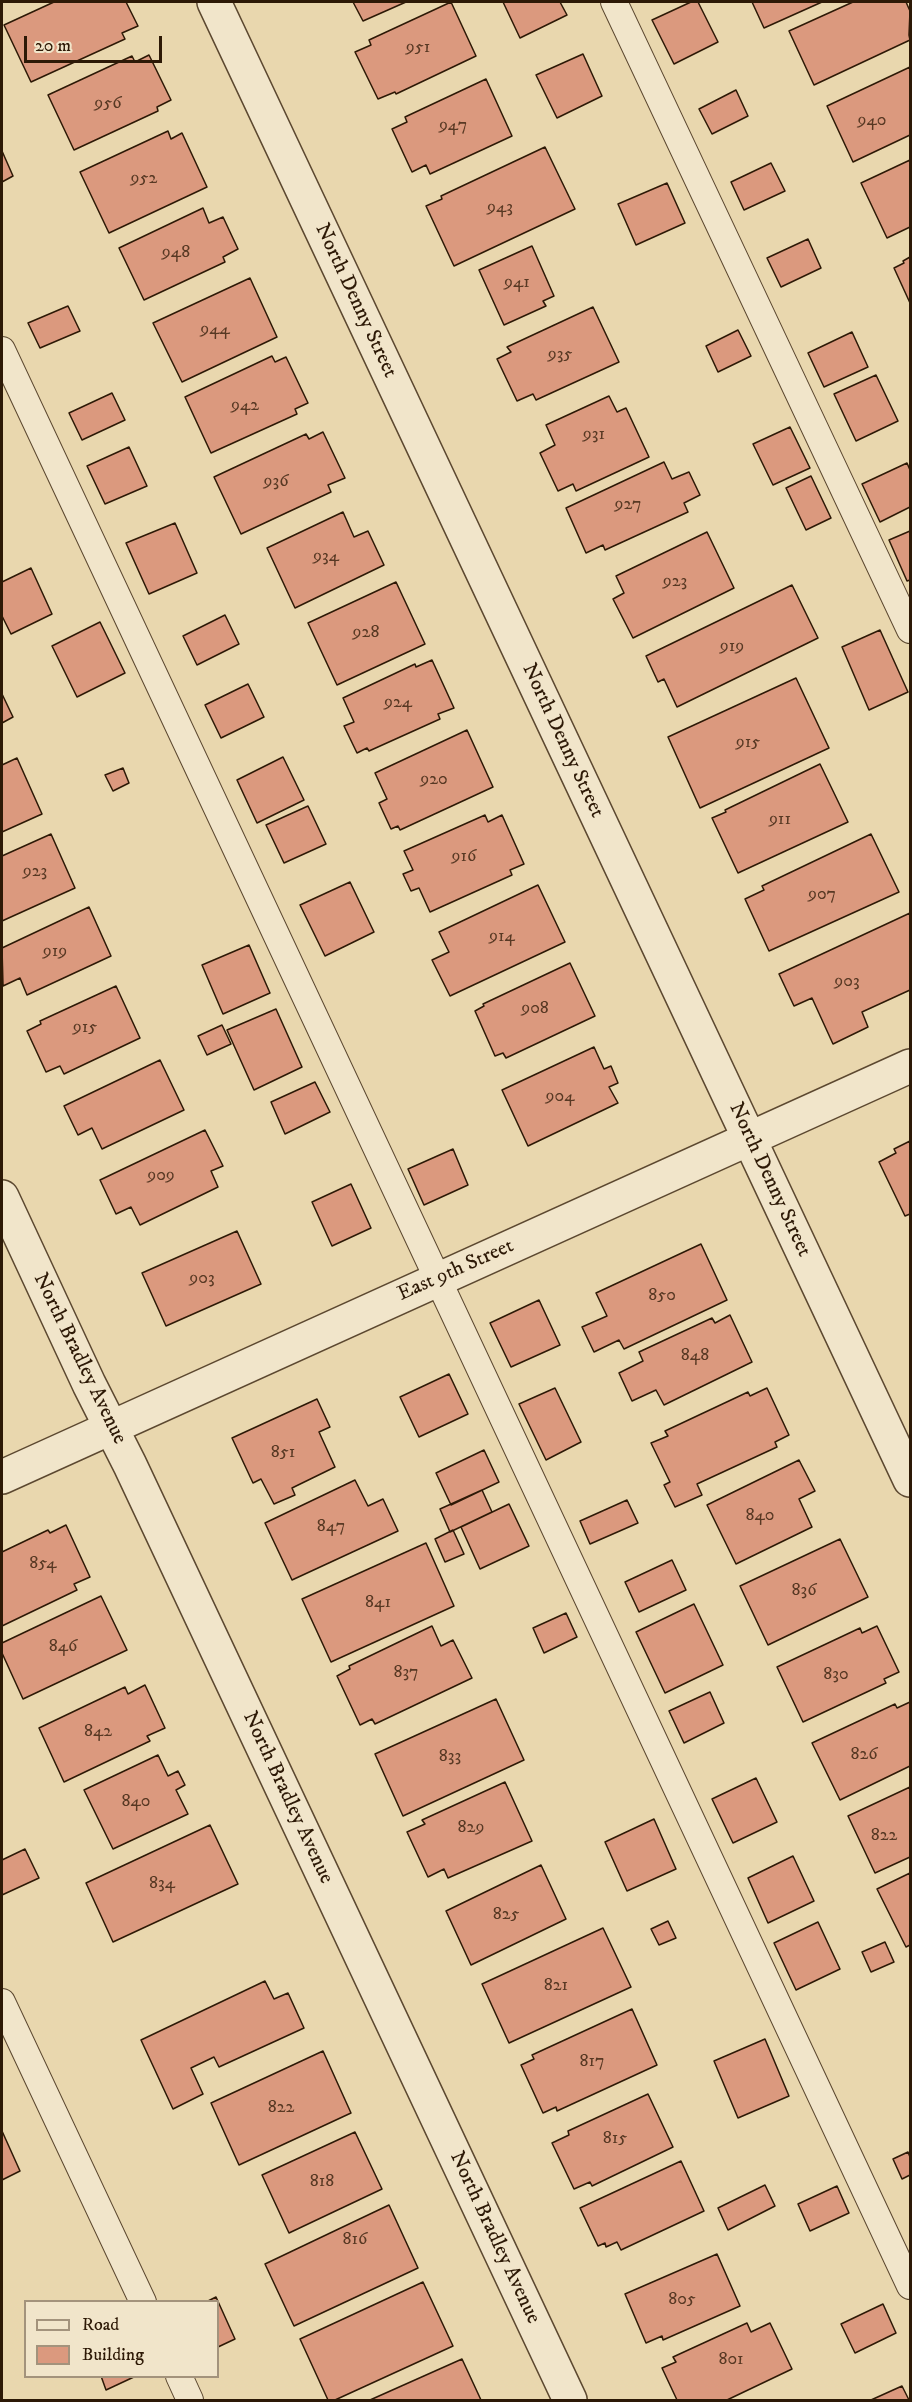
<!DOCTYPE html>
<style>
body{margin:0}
#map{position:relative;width:912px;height:2402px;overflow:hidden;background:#e9d7ae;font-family:"IM FELL DW Pica",serif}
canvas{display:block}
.frame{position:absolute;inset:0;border:3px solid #2d1906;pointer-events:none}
.legend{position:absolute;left:24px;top:2300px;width:195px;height:78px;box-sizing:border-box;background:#f1e5ca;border:2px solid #a3937c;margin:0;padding:8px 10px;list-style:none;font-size:18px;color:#2d1906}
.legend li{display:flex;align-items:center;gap:12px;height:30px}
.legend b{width:30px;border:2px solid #a3937c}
.scale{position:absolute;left:24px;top:36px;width:138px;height:27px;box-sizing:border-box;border:3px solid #2d1906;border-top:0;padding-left:8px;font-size:18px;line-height:21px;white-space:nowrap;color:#2d1906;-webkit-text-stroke:4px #f1e5ca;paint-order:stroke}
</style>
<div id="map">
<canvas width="912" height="2402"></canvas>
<div class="frame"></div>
<ul class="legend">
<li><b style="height:8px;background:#f1e5ca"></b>Road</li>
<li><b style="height:16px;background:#db997e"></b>Building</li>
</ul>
<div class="scale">20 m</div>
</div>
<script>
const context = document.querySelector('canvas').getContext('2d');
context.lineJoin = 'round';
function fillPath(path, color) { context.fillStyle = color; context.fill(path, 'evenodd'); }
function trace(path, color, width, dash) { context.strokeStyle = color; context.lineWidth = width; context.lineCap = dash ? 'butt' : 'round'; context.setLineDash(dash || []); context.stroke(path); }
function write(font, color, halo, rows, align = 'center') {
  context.font = font + ' "IM FELL DW Pica",serif'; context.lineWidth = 4.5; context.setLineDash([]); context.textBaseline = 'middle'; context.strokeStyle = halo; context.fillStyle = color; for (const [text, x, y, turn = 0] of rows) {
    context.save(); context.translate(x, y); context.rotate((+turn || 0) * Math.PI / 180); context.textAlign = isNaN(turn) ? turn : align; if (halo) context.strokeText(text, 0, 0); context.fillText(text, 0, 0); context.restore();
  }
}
const building = new Path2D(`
 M54,2H126L138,26L122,33L125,39L31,82L4,25Z
 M353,2H406L363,21Z
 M451,2L476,56L396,94L395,92L378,99L355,52L371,45L369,40Z
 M503,2H560L567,15L520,38Z
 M691,2H698L718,42L674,64L652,20Z
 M752,2H822L764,28Z
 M853,2H906L910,11L909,35L910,40L814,85L789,31Z
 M583,54L602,96L557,118L536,75Z
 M149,55L171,100L157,107L158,111L74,150L48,95L132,56L135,62Z
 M910,67V135L853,162L827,106Z
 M486,79L512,136L430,174L426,165L412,172L392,129L407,122L405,117Z
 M736,90L748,116L712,134L699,109Z
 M168,131L171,139L182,133L207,187L109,233L80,172Z
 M545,147L575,209L454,266L426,206L442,199L441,196Z
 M2,151L13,176L2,182Z
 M910,160V227L887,238L861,183Z
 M771,163L785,191L744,210L731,182Z
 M667,183L685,223L636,245L618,204Z
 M203,208L209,223L223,217L238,249L223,257L225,262L144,300L119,248Z
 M808,239L821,268L781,287L767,258Z
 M532,246L554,296L543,301L546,306L504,325L479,270Z
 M910,257V303L894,268L904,263L903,261Z
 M250,278L277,337L182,382L153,323Z
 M68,306L80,331L40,348L28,323Z
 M593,307L619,362L536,400L533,394L517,401L497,359L511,352L507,347Z
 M738,330L751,356L718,372L706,346Z
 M852,332L868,367L824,387L808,353Z
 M272,356L275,362L286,357L308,403L295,409L297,414L211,453L185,397Z
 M876,375L898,421L856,441L834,394Z
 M112,393L125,420L82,440L69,413Z
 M609,396L617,412L626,408L649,457L576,491L573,484L558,491L540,453L555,445L546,425Z
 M790,427L810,468L773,485L753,444Z
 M323,432L345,478L328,485L331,492L241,534L214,477L306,434L309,439Z
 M129,447L147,486L105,504L87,466Z
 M664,462L672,479L689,472L700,495L684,503L688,512L605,550L603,545L586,553L566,508Z
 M907,463L910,470V507L880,522L862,484Z
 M811,476L831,518L806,530L786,488Z
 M343,512L354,537L368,531L384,565L295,608L267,548Z
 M175,523L197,573L149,594L126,543Z
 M910,531V580L907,581L889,540Z
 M707,532L734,588L633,638L613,599L624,593L616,576Z
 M31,568L52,614L11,634L2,616V582Z
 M396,582L425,644L337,685L308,623Z
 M792,585L818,638L677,707L664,679L658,682L646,656Z
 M225,615L239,644L197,665L183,636Z
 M100,622L125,673L77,697L52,646Z
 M880,630L908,692L869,710L842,647Z
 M432,660L454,708L438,714L440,719L369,751L367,748L357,753L344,726L354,722L343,698L415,664L416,667Z
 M796,678L829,748L700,808L668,737Z
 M248,684L264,717L221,738L205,705Z
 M2,694L13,717L2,723Z
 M467,730L493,787L400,830L398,826L391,829L379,803L387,799L375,773Z
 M283,757L304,800L257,823L237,780Z
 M17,758L42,814L2,832V765Z
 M820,764L848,822L738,873L712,818L726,812L725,810Z
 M123,768L129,783L113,791L105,775Z
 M308,806L326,844L284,863L266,825Z
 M485,815L488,822L502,815L524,864L510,870L512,875L430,912L419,888L411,891L403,874L413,870L404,851Z
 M51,834L75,888L2,921V856Z
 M871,834L899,892L769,951L745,899L764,890L762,886Z
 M350,882L374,932L325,956L300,905Z
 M538,885L565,942L450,996L432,960L449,952L439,932Z
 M89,907L111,956L27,995L20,978L3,986L2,948Z
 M910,913V990L862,1012L868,1027L833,1044L812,998L794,1006L779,974Z
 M249,945L270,993L223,1014L202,965Z
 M570,963L595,1016L506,1058L503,1053L495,1056L475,1011L484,1006L483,1004Z
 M116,986L140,1038L64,1074L60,1066L46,1072L27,1031L41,1024L40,1021Z
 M276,1009L302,1067L254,1090L227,1030Z
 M222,1025L231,1044L207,1055L198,1036Z
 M594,1047L604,1069L611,1066L618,1083L609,1087L618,1103L528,1146L502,1090Z
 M160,1060L184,1110L102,1149L92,1128L78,1135L64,1106Z
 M315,1082L330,1112L285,1134L271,1102Z
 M205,1130L223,1166L211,1171L218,1187L140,1225L131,1207L116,1214L100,1180Z
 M910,1141V1214L905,1216L879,1162L896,1153L894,1149Z
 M453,1149L468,1185L424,1205L408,1169Z
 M351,1184L371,1228L332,1246L312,1202Z
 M237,1231L261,1284L166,1326L142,1273Z
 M701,1244L727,1300L624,1349L619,1340L594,1352L582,1327L607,1316L596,1293Z
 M539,1300L560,1345L511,1367L490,1323Z
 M730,1315L752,1362L664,1405L656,1390L632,1401L619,1373L643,1361L639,1352L712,1318L715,1323Z
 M449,1374L468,1414L419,1437L400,1397Z
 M555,1388L581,1442L546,1460L519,1404Z
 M767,1388L789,1435L775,1442L777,1447L697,1484L702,1495L675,1507L664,1485L670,1482L651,1443L668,1436L665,1431L748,1392L750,1396Z
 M317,1399L330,1427L319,1432L335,1467L292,1488L295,1495L274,1504L261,1479L253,1483L232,1438Z
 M484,1450L499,1482L451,1505L436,1473Z
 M799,1460L815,1491L799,1499L812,1527L736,1564L707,1505Z
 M355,1480L368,1506L383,1499L398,1531L292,1580L265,1523Z
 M482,1490L492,1512L450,1532L440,1509Z
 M627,1500L638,1523L590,1544L580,1521Z
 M509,1504L529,1546L480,1569L461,1527Z
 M66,1525L90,1577L74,1584L77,1590L2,1626V1552L48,1530L50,1533Z
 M453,1530L464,1554L445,1562L435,1539Z
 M840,1539L868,1597L768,1645L740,1586Z
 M426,1543L454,1606L331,1662L302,1599Z
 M672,1560L686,1590L639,1612L625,1582Z
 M101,1596L127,1650L23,1699L2,1653V1643Z
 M694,1604L723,1665L665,1693L636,1632Z
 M566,1613L577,1637L544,1653L533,1628Z
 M432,1626L441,1646L453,1640L472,1678L375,1724L372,1719L360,1725L337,1676L350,1669L349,1666Z
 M877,1626L899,1672L884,1679L886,1683L803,1722L777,1667L860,1628L862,1633Z
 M145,1685L165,1728L147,1736L150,1741L64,1782L39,1728L125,1687L128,1694Z
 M710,1692L724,1723L684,1743L669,1711Z
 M496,1699L524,1760L403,1816L375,1754Z
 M910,1702V1766L840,1800L812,1743L895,1704L897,1708Z
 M158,1755L168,1776L178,1771L185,1785L176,1790L188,1814L113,1849L84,1790Z
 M756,1778L777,1822L733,1843L712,1799Z
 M505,1782L532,1841L448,1878L444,1869L428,1877L407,1832L425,1824L422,1820Z
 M910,1787V1857L875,1873L848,1816Z
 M654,1819L676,1869L627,1891L605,1842Z
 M210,1825L238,1884L113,1942L86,1883Z
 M25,1849L39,1878L2,1895V1860Z
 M793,1856L814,1901L768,1923L748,1878Z
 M541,1865L566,1919L471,1965L446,1911Z
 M910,1873V1945L906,1947L877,1889Z
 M668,1921L676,1938L659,1945L651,1929Z
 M818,1922L840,1969L796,1990L774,1943Z
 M603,1928L631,1987L509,2043L482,1984Z
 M885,1942L894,1962L871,1972L862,1952Z
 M265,1981L274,1999L288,1993L304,2028L219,2067L214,2057L191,2068L203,2094L173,2109L141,2040Z
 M632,2009L657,2065L557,2111L556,2107L543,2113L521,2065L534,2059L532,2055Z
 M765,2039L789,2096L738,2118L714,2061Z
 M323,2051L351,2113L239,2165L211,2103Z
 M648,2094L673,2147L592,2186L590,2182L574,2189L552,2143L569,2135L568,2131Z
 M2,2131L20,2171L2,2180Z
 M355,2132L382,2189L289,2233L262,2175Z
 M908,2152L910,2157V2175L902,2179L893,2159Z
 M681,2161L704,2211L621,2250L617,2242L606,2247L605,2243L598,2246L580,2208Z
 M765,2185L775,2206L728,2230L718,2208Z
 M837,2186L849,2213L810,2231L798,2204Z
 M389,2205L418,2268L294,2326L265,2264Z
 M717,2254L740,2306L663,2340L662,2336L646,2343L625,2294Z
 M423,2282L453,2346L335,2400H328L300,2339Z
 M216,2297L235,2339L218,2347V2302H206Z
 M883,2304L896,2333L855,2353L841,2324Z
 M747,2323L751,2332L770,2323L792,2369L727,2400H677L662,2368L676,2362L673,2357Z
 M462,2359L481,2400H370Z
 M101,2376H136L106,2390Z
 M902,2386L909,2400H871Z`);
const lane = new Path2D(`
 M614,2L910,630
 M2,350L910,2286
 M2,2002L143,2302
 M179,2376L190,2400`);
const street = new Path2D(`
 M214,2L910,1480
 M2,1197L89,1384L130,1465L570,2400
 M2,1477L910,1066`);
const numberNames = [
 ["951",418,48],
 ["956",108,104],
 ["940",872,121],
 ["947",453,126],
 ["952",144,179],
 ["943",500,208],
 ["948",176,253],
 ["941",517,283],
 ["944",215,330],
 ["935",560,355],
 ["942",245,406],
 ["931",594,435],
 ["936",276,482],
 ["927",628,505],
 ["934",326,557],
 ["923",675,582],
 ["928",366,633],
 ["919",732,647],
 ["924",398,703],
 ["915",748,743],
 ["920",434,780],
 ["911",780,820],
 ["916",464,857],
 ["923",35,872],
 ["907",822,895],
 ["914",502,937],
 ["919",55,952],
 ["903",847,982],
 ["908",535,1009],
 ["915",85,1028],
 ["904",560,1097],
 ["909",161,1176],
 ["903",202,1279],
 ["850",662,1296],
 ["848",695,1356],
 ["851",283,1453],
 ["840",760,1516],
 ["847",331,1527],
 ["854",43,1564],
 ["836",804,1591],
 ["841",378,1603],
 ["846",63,1647],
 ["837",406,1673],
 ["830",836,1675],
 ["842",98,1732],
 ["826",864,1755],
 ["833",450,1757],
 ["840",136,1802],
 ["829",471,1828],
 ["822",884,1836],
 ["834",162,1884],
 ["825",506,1915],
 ["821",556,1986],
 ["817",592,2062],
 ["822",281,2108],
 ["815",615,2139],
 ["818",322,2182],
 ["816",355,2240],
 ["805",682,2300],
 ["801",731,2360]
];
const streetNames = [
 ["North Denny Street",355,301,65],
 ["North Denny Street",562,741,65],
 ["North Denny Street",769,1180,65],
 ["East 9th Street",456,1271,-24],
 ["North Bradley Avenue",79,1359,64],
 ["North Bradley Avenue",287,1798,65],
 ["North Bradley Avenue",494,2238,65]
];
fillPath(building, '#db997e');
trace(building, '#2d1906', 1.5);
trace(lane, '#5c4830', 28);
trace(street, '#5c4830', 36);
trace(lane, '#f1e5ca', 26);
trace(street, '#f1e5ca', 33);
write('18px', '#583924', null, numberNames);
write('21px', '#2d1906', '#f1e5ca', streetNames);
</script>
